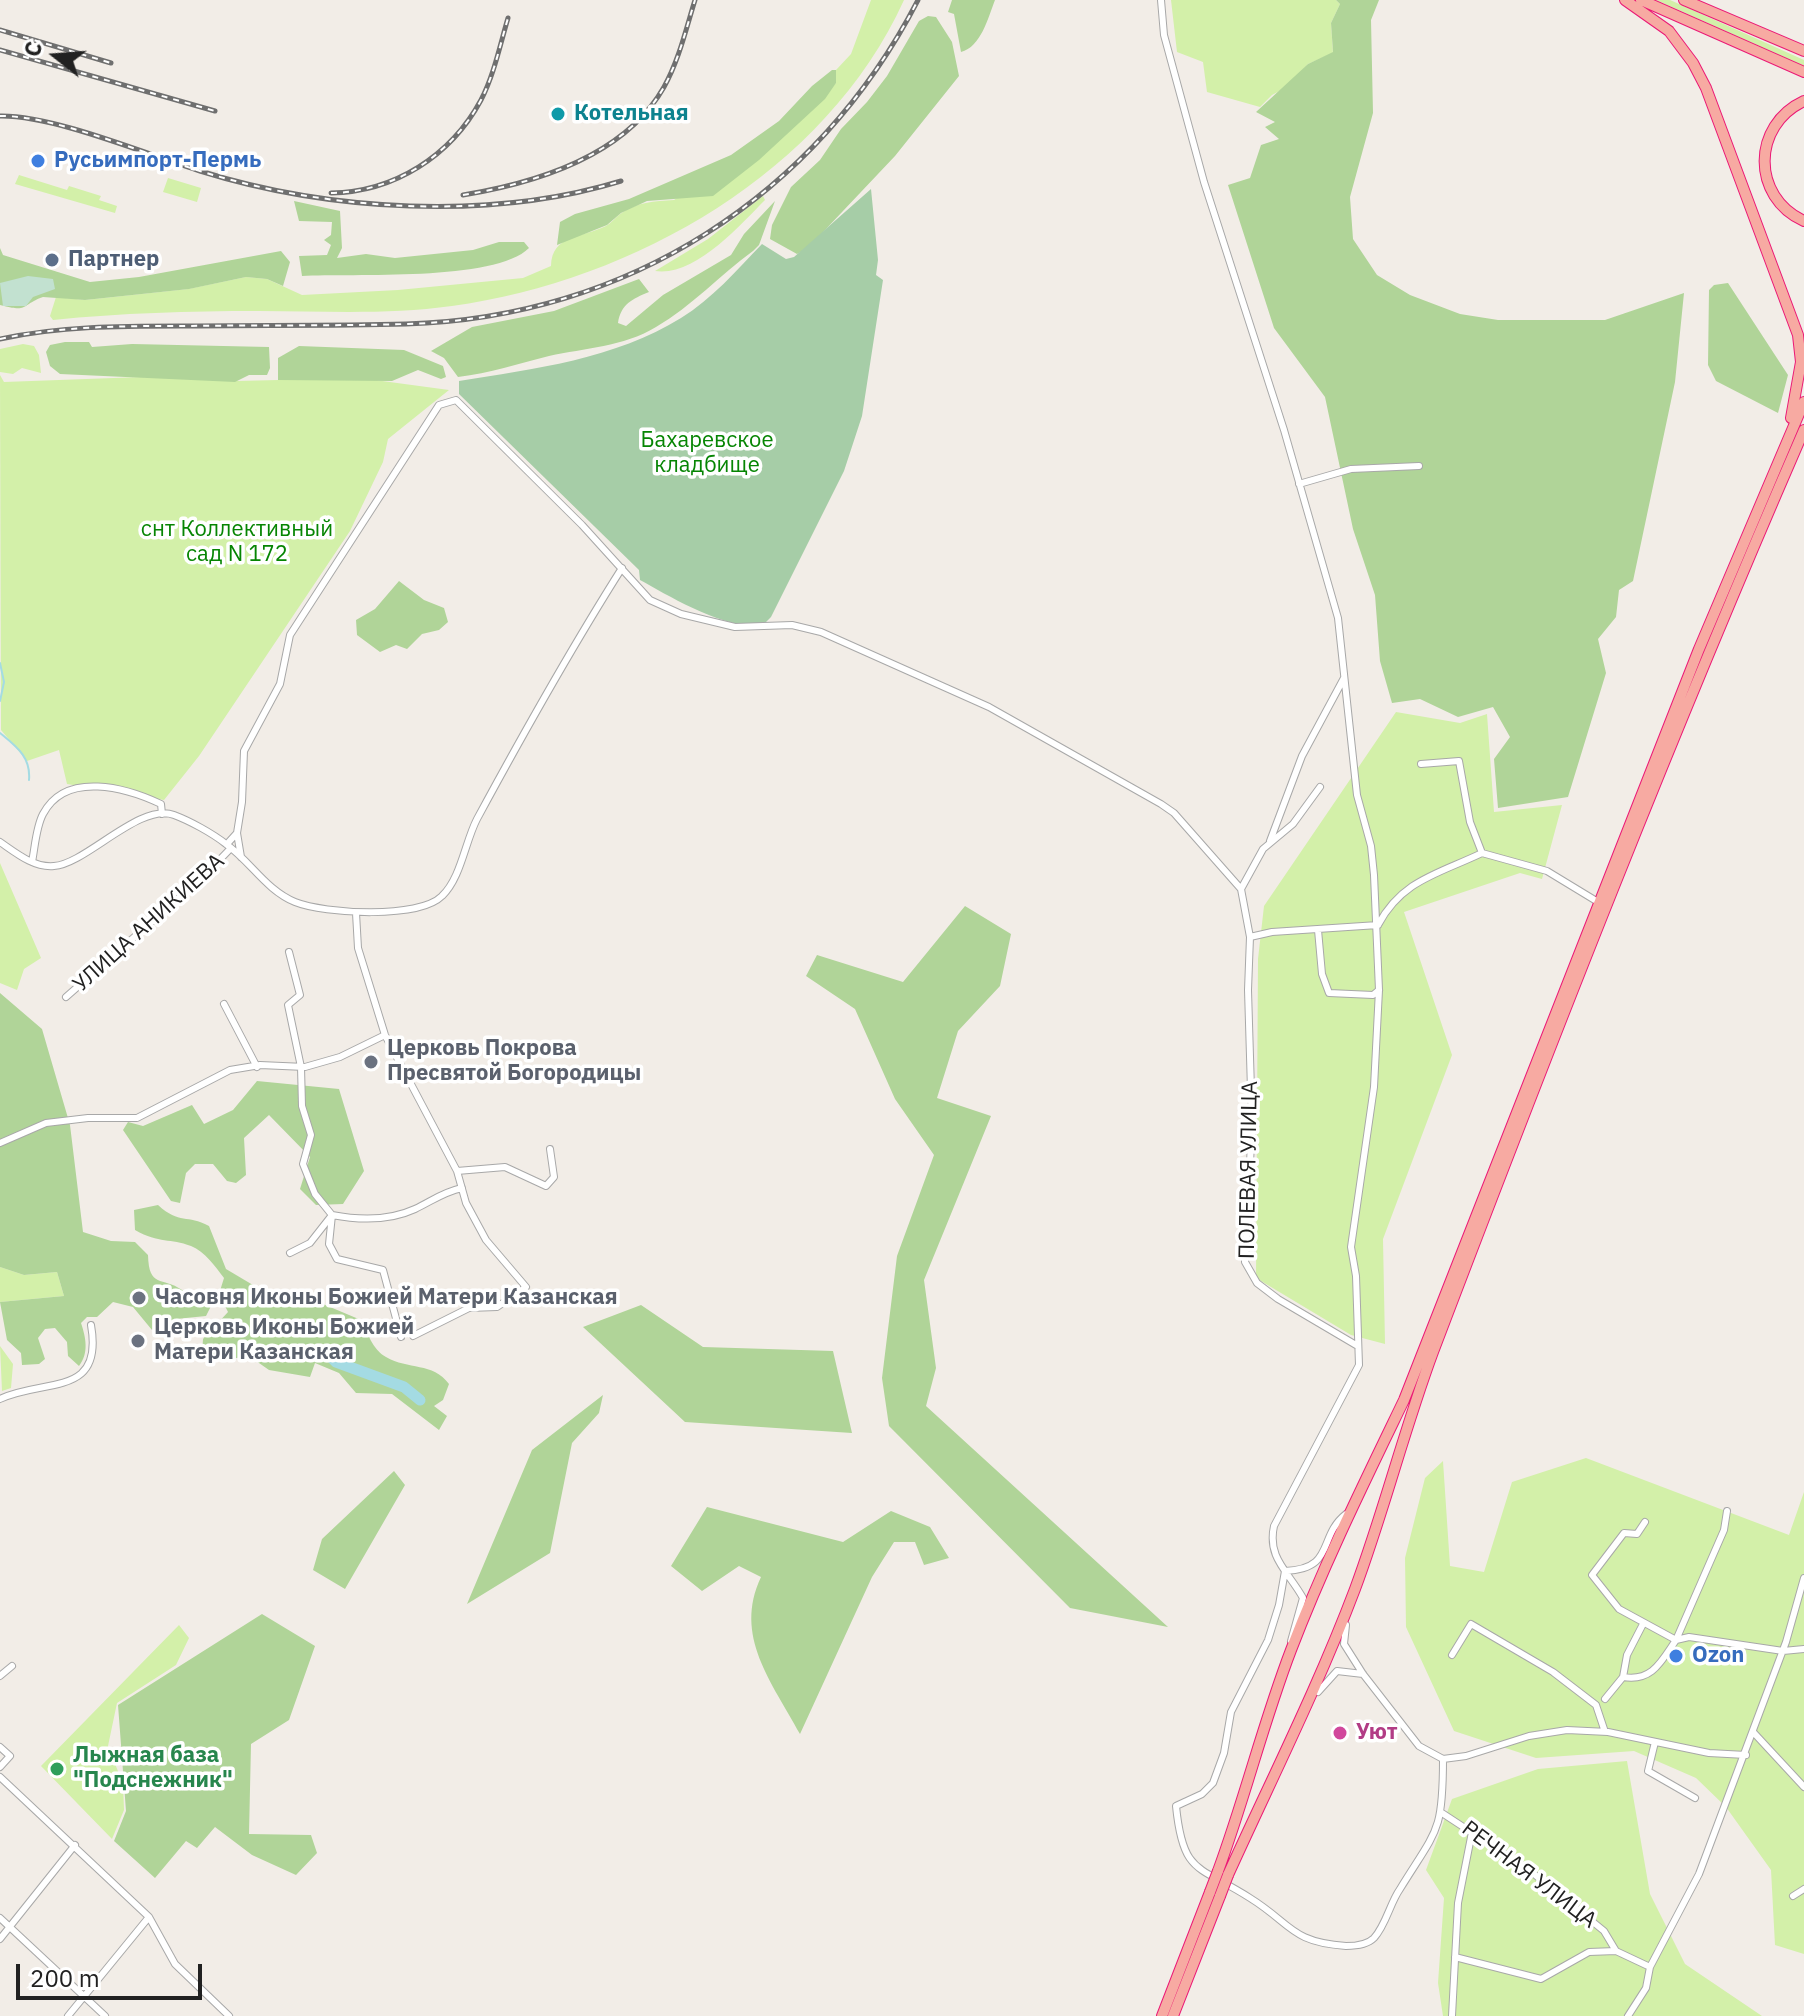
<!DOCTYPE html>
<meta charset="utf-8">
<style>
body{margin:0}
#map{position:relative;width:1804px;height:2016px;overflow:hidden;background:#f2ede7;font-family:"IBM Plex Sans",sans-serif}
canvas{display:block}
.north{position:absolute;left:16px;top:16px;width:80px;height:80px;-webkit-text-stroke:6px #fff;paint-order:stroke;rotate:287deg;font-size:22px;font-weight:700;line-height:32px;text-align:center;color:#212121}
.north::after{content:'';display:block;margin:auto;width:28px;height:36px;background:#212121;clip-path:polygon(50% 0,100% 100%,50% 72%,0 100%)}
.scale{position:absolute;left:16px;top:1964px;width:186px;height:36px;box-sizing:border-box;border:4px solid #212121;border-top:0;padding-left:10px;font-size:24px;line-height:28px;white-space:nowrap;color:#212121;-webkit-text-stroke:6px #fff;paint-order:stroke}
</style>
<div id="map">
<canvas width="1804" height="2016"></canvas>
<div class="north">С</div>
<div class="scale">200 m</div>
</div>
<script>
const context = document.querySelector('canvas').getContext('2d');
context.lineJoin = 'round';
function fillPath(path, color) { context.fillStyle = color; context.fill(path, 'evenodd'); }
function trace(path, color, width, dash) { context.strokeStyle = color; context.lineWidth = width; context.lineCap = dash ? 'butt' : 'round'; context.setLineDash(dash || []); context.stroke(path); }
function write(font, color, halo, rows, align = 'center') {
  context.font = font + ' "IBM Plex Sans",sans-serif'; context.lineWidth = 7; context.setLineDash([]); context.textBaseline = 'middle'; context.strokeStyle = halo; context.fillStyle = color; for (const [text, x, y, turn = 0] of rows) {
    context.save(); context.translate(x, y); context.rotate((+turn || 0) * Math.PI / 180); context.textAlign = isNaN(turn) ? turn : align; if (halo) context.strokeText(text, 0, 0); context.fillText(text, 0, 0); context.restore();
  }
}
const grass = new Path2D(`
 M871,0H904C826,172 634,281 452,306C388,315 323,311 258,311C189,311 121,313 53,320L50,316L56,297L85,300L188,289L246,277L267,279L302,295L398,290L523,278L551,266C552,234 582,238 606,226C611,223 615,218 620,214C637,202 654,201 674,200L836,83V70L851,54Z
 M1171,0H1336L1340,4L1331,23L1333,53L1308,64L1289,86L1272,95L1260,107L1207,92L1203,62L1177,52Z
 M1656,0H1670L1686,7L1804,60V66Z
 M19,175L67,190L69,186L101,196L99,200L117,206L115,213L15,184Z
 M168,178L201,188L197,202L163,192Z
 M763,196L765,200C739,226 695,277 655,271L708,239Z
 M23,344L34,346L39,355L41,373L22,368L13,374L0,372V349Z
 M0,375L4,382L141,377L237,381L360,378L449,390L388,439L383,462L350,531L199,756L164,800L67,784L59,750L27,761L1,730Z
 M1396,712L1460,723L1487,714L1494,812L1562,805L1542,879L1520,873L1404,912L1452,1055L1383,1239L1385,1344L1351,1335L1256,1278L1258,959L1264,906Z
 M0,863L41,958L24,969L17,990L0,983Z
 M0,1267L24,1275L57,1272L64,1296L0,1302Z
 M0,1346L13,1364L11,1388L2,1391Z
 M1586,1458L1789,1535L1804,1492V1954L1775,1945L1771,1870L1726,1807L1696,1778L1634,1751L1536,1758L1454,1731L1406,1627L1405,1558L1425,1478L1443,1461L1450,1566L1484,1572L1512,1482Z
 M179,1625L189,1638L176,1665L117,1703L108,1746L123,1784L124,1810L112,1839L41,1766Z
 M1627,1761L1650,1894L1685,1964L1762,2016H1443L1438,1983L1444,1898L1426,1870L1452,1799L1538,1769Z`);
const forest = new Path2D(`
 M952,0H995C988,18 981,47 961,52L954,14L948,12Z
 M1336,0H1379L1371,20L1373,113L1350,197L1353,239L1377,275L1410,295L1460,314L1498,320H1605L1684,293L1675,382L1633,581L1619,590L1616,617L1598,639L1606,673L1568,797L1498,808L1494,759L1510,737L1493,707L1458,717L1420,699L1392,703L1380,661L1375,595L1353,529L1325,397L1274,328L1228,185L1250,178L1261,145L1279,139L1265,127L1275,122L1256,112L1308,64L1333,52L1331,23L1340,4Z
 M928,16L936,17L952,42L959,76L895,156L808,248L797,254L770,239L772,225L791,187L820,160L841,129L867,102L887,76L919,21Z
 M832,70H836V83L825,99L759,160L713,196L647,201L621,213L607,225L557,245L560,222L575,214L629,199L731,155L779,121L812,86Z
 M294,201L340,211L342,248L337,258L366,254L395,258L473,250L499,242H524L529,248C495,282 352,273 302,276L299,256L327,255L331,245L324,240L331,235L332,222L299,221Z
 M775,201L759,245L753,251C720,275 692,306 656,327C623,347 585,348 549,356C518,364 490,373 458,377L444,358L431,351L472,327L554,311L639,279L649,292C632,299 621,304 618,323L626,326L663,295L731,255L744,234Z
 M0,248L3,255L90,282L139,277L281,251L290,262L283,286L267,279L246,277L189,289L85,300L43,297C20,305 30,313 0,305Z
 M1728,283L1788,375L1778,413L1716,381L1708,365L1709,290L1714,285Z
 M65,342H89L92,347L132,344L269,347L270,368L267,375H249L235,382L60,374L50,366L46,352L50,345Z
 M299,346L404,350L443,366L446,377L441,379L418,370L392,381L278,380V358Z
 M399,581L424,600L444,608L448,622L439,630L422,634L407,649L396,645L380,652L357,635L356,620L375,609Z
 M965,906L1011,934L1000,986L958,1031L937,1098L991,1116L924,1280L936,1368L926,1406L1168,1627L1070,1608L889,1426L882,1378L897,1256L934,1155L895,1099L855,1009L806,976L817,955L903,982Z
 M0,993L42,1029L70,1125L83,1232L111,1241L135,1242L148,1255C149,1289 162,1276 182,1290C192,1298 198,1302 211,1306L206,1316L176,1319L152,1330L133,1307L113,1302L97,1317H87L81,1323C86,1338 89,1353 79,1366L68,1356L67,1342L55,1328L45,1329L38,1338L45,1359L39,1364L22,1365L21,1353L7,1340L0,1302L64,1296L57,1272L24,1275L0,1267Z
 M257,1081L339,1089L364,1171L343,1204L316,1205L300,1189L310,1157L269,1115L244,1138L246,1175L236,1183L227,1181L213,1164H195L186,1173L180,1203L171,1201L123,1130L128,1122L143,1126L192,1105L204,1124L233,1110Z
 M158,1205C180,1225 187,1214 209,1226L226,1269L290,1307L311,1299L361,1320C367,1332 373,1350 386,1357C408,1370 433,1362 449,1384L443,1400L434,1406L447,1416L439,1430L392,1394L356,1393L339,1373L315,1363L310,1377L269,1370L249,1356L218,1361L202,1354L203,1339L228,1312L219,1294L224,1278C215,1266 205,1252 191,1246C170,1238 160,1244 135,1230L134,1210Z
 M641,1305L703,1347L833,1351L852,1433L685,1422L583,1327Z
 M603,1395L599,1413L572,1443L550,1553L467,1604L532,1450Z
 M394,1471L405,1485L345,1589L313,1570L322,1539Z
 M707,1507L843,1542L891,1511L930,1527L949,1558L924,1565L915,1542H894L872,1577L800,1734C772,1682 733,1636 761,1577L739,1566L702,1591L671,1566Z
 M262,1614L315,1646L289,1720L251,1744L249,1834L311,1835L317,1853L296,1875L252,1855L215,1827L197,1848L186,1841L155,1878L114,1841L126,1811L118,1705Z`);
const wetland = new Path2D(`
 M28,276L53,279L55,289L33,297L26,306H3L0,283Z`);
const cemetery = new Path2D(`
 M871,189L878,260L876,275L883,280L862,416L844,471L771,617L764,624C730,633 669,596 640,580L639,570L459,394V381C534,369 615,359 681,318C712,299 737,270 762,244L786,259L794,257Z`);
const stream = new Path2D(`
 M0,663L4,682L0,701
 M0,733C17,747 31,757 29,780`);
const river = new Path2D(`
 M328,1354L336,1362L404,1387L420,1400`);
const minor = new Path2D(`
 M1161,0L1164,35L1204,182L1284,430L1338,618L1357,795L1371,846L1374,875L1379,990L1374,1087L1351,1247L1356,1276L1359,1365L1274,1526C1267,1558 1288,1571 1303,1598L1291,1641
 M1299,484L1351,469L1419,466
 M1421,764L1459,761L1470,822L1482,853
 M237,833L241,857
 M1270,841L1302,756L1344,678
 M0,842C16,853 34,868 54,866C86,864 140,802 174,815C190,821 212,833 226,844C251,862 266,890 295,902C325,914 419,919 442,896C461,878 465,842 477,819C523,734 570,650 622,568
 M227,844L237,833L242,802L244,751L280,684L290,635L439,405L456,400L582,525L650,600L681,614L735,627L792,625L821,632L989,707L1161,804L1174,813L1241,889L1250,937L1248,990L1252,1123L1245,1262L1257,1283L1278,1299L1356,1345
 M32,862C35,847 36,827 43,814C66,770 127,788 161,804L162,814
 M1241,889L1263,849L1293,824L1320,787
 M356,913L358,948L385,1035L457,1171L466,1203L486,1240L526,1287L497,1307L469,1308L413,1336
 M1378,925C1402,880 1438,874 1482,853L1547,871L1598,902
 M1318,930L1322,974L1329,993L1373,995L1379,990
 M1250,937L1272,932L1378,925
 M289,952L300,995L288,1005L301,1067L302,1106L311,1135L303,1164L315,1194L332,1215L329,1244L337,1259L383,1270L401,1337
 M66,997L205,875L231,848
 M224,1004L257,1067
 M0,1143L46,1123L88,1118H137L230,1070L260,1065L305,1067L340,1057L385,1035
 M457,1171L505,1167L546,1186L554,1177L550,1149
 M290,1253L310,1243L332,1215C358,1220 389,1221 415,1209C432,1201 443,1192 462,1188
 M0,1399C44,1378 104,1398 91,1325
 M1645,1522L1637,1534L1624,1533L1592,1575L1619,1609L1676,1640L1724,1530L1727,1511
 M1285,1571L1279,1605L1268,1640L1231,1712L1224,1753L1213,1783L1202,1794L1176,1806C1183,1876 1199,1865 1250,1898C1292,1924 1290,1942 1346,1946C1355,1946 1367,1945 1374,1938C1386,1925 1390,1903 1400,1889C1437,1829 1443,1833 1443,1759
 M1285,1571C1336,1569 1317,1537 1346,1514
 M1346,1625L1344,1644L1363,1674L1419,1746L1443,1759L1466,1756L1529,1736L1567,1730L1608,1732L1709,1753L1746,1755
 M1452,1655L1471,1624L1553,1672L1596,1705L1605,1732
 M0,1676L12,1666
 M1623,1677L1627,1655L1643,1624
 M1318,1692L1337,1671L1363,1674
 M1605,1699L1623,1677C1652,1682 1661,1662 1676,1640L1689,1637L1783,1651L1804,1649
 M1754,1733L1804,1787
 M1655,1742L1648,1771L1695,1798
 M0,1747L10,1756L0,1767
 M0,1777L149,1917L175,1964L229,2016
 M1442,1813L1529,1870L1604,1931L1616,1951L1650,1967
 M1793,1896L1804,1889
 M0,1918L105,2016
 M0,1939L75,1845
 M1455,1957L1541,1979L1589,1952L1616,1951
 M68,2016L149,1917
 M1452,2016L1458,1903L1472,1832
 M1628,2016L1646,1988L1650,1967L1699,1874L1786,1642L1804,1578`);
const trunk = new Path2D(`
 M1625,0L1669,31L1693,63L1706,88L1798,335L1801,362L1791,418
 M1641,0L1804,72
 M1684,0L1804,51
 M1804,101C1752,125 1751,197 1804,221
 M1218,1871C1245,1798 1263,1723 1291,1650C1324,1564 1364,1483 1404,1400L1699,649L1804,402
 M1228,1875C1271,1780 1318,1687 1355,1589C1384,1511 1404,1430 1433,1352C1551,1042 1672,733 1804,430
 M1162,2016L1210,1892
 M1173,2016L1220,1896`);
const rail = new Path2D(`
 M0,30L111,63
 M0,50L215,111
 M0,116C53,115 146,154 200,171C328,211 491,221 621,181
 M331,193C394,192 451,156 481,100C494,75 500,45 508,18
 M463,195C536,183 625,156 664,87C679,60 686,29 695,0
 M0,339C60,326 121,326 181,326C256,325 331,326 406,324C626,318 817,196 918,0`);
const trunkBridge = new Path2D(`
 M1210,1892L1218,1871
 M1220,1896L1228,1875`);
const markers = [
 [558,114,8,"#0f9aa8"],
 [38,161,8,"#3f7fe0"],
 [52,260,8,"#5c6f8a"],
 [371,1062,8,"#6b7280"],
 [139,1298,8,"#6b7280"],
 [138,1341,8,"#6b7280"],
 [1676,1656,8,"#3f7fe0"],
 [1340,1733,8,"#d1479c"],
 [57,1769,8,"#2e9e5b"]
];
const cultureNames = [
 ["Котельная",574,114]
];
const shopNames = [
 ["Русьимпорт-Пермь",54,161],
 ["Ozon",1692,1656]
];
const serviceNames = [
 ["Партнер",68,260]
];
const parkNames = [
 ["Бахаревское",707,441],
 ["кладбище",707,466],
 ["снт Коллективный",237,530],
 ["сад N 172",237,555]
];
const streetNames = [
 ["УЛИЦА АНИКИЕВА",149,923,-42],
 ["ПОЛЕВАЯ УЛИЦА",1249,1170,-89],
 ["РЕЧНАЯ УЛИЦА",1529,1875,37]
];
const worshipNames = [
 ["Церковь Покрова",387,1049],
 ["Пресвятой Богородицы",387,1074],
 ["Часовня Иконы Божией Матери Казанская",155,1298],
 ["Церковь Иконы Божией",154,1328],
 ["Матери Казанская",154,1353]
];
const hotelNames = [
 ["Уют",1356,1733]
];
const leisureNames = [
 ["Лыжная база",73,1756],
 ["\"Подснежник\"",73,1781]
];
fillPath(grass, '#d3f0a9');
fillPath(forest, '#b0d498');
fillPath(wetland, '#c2e1d0');
fillPath(cemetery, '#a6cda7');
trace(stream, '#a4dbe3', 2);
trace(river, '#a4dbe3', 11);
trace(minor, '#a8a8a8', 8);
trace(trunk, '#eb1976', 12);
trace(minor, '#fff', 6);
trace(trunk, '#f7aaa2', 10);
trace(rail, '#6f6f6f', 5);
trace(rail, '#fff', 2, [6]);
trace(trunkBridge, '#eb1976', 12, []);
trace(trunkBridge, '#f7aaa2', 10);
for (const [x, y, r, color] of markers) { const dot = new Path2D(); dot.arc(x, y, r, 0, 2 * Math.PI); context.fillStyle = color; context.fill(dot); trace(dot, '#fff', 3); }
write('bold 22px', '#0d838f', '#fff', cultureNames, 'left');
write('bold 22px', '#366cbe', '#fff', shopNames, 'left');
write('bold 22px', '#4e5e75', '#fff', serviceNames, 'left');
write('22px', '#068503', '#fff', parkNames);
write('22px', '#212121', '#fff', streetNames);
write('bold 22px', '#5b616d', '#fff', worshipNames, 'left');
write('bold 22px', '#b23c85', '#fff', hotelNames, 'left');
write('bold 22px', '#27864d', '#fff', leisureNames, 'left');
</script>
